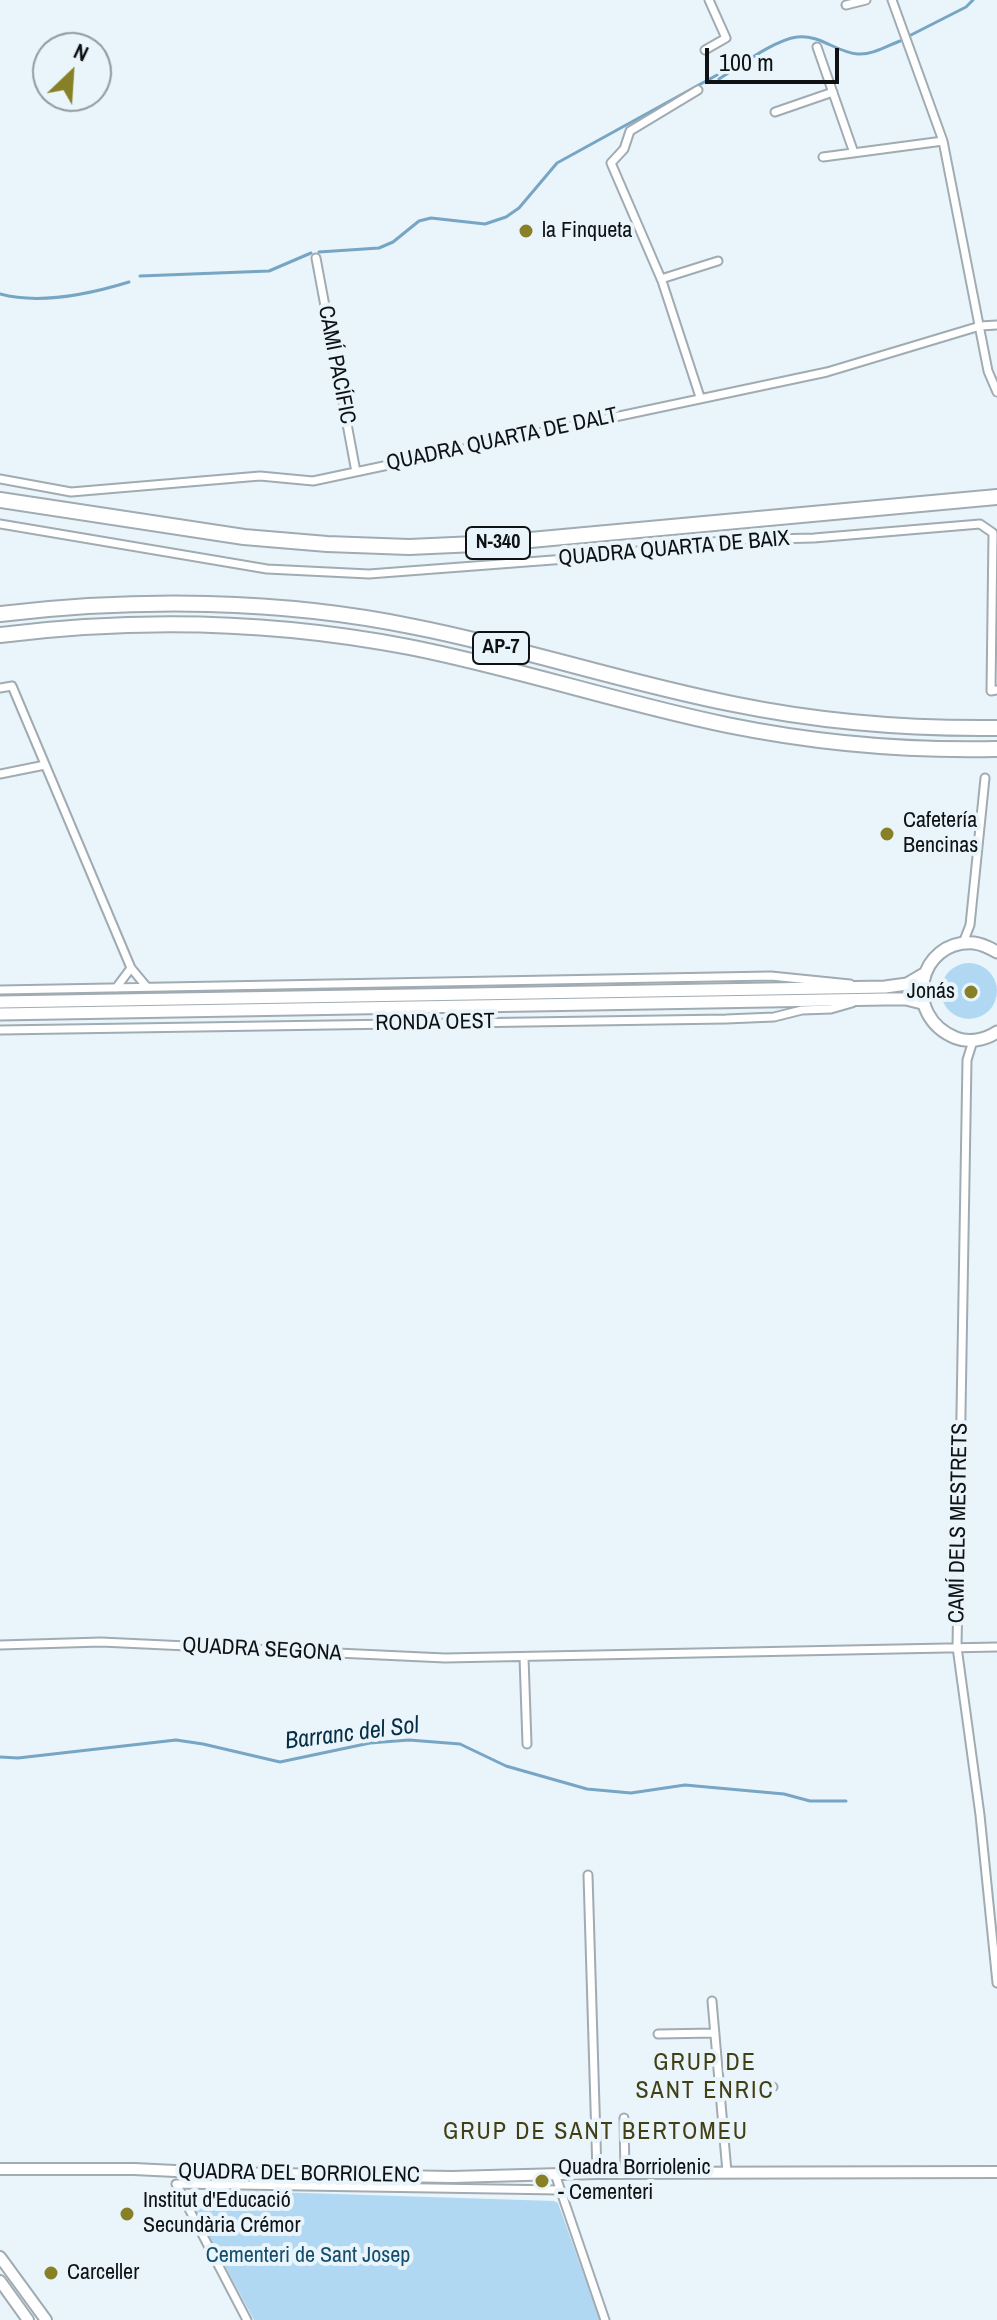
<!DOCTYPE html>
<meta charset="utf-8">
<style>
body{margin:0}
#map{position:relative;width:997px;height:2320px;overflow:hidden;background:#e9f4fb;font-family:"Archivo Narrow",sans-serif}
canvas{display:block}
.north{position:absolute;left:32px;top:32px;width:80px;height:80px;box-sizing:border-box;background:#e9f4fb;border:2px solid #919a9f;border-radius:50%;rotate:25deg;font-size:22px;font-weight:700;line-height:32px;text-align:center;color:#0e1214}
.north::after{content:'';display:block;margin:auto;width:28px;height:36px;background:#888027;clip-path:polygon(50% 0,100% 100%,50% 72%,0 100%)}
.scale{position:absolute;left:705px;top:48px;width:134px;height:36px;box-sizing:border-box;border:4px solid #0e1214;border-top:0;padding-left:10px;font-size:24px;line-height:28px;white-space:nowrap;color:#0e1214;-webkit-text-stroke:6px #e9f4fb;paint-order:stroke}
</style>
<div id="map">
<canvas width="997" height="2320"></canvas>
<div class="north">N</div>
<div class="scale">100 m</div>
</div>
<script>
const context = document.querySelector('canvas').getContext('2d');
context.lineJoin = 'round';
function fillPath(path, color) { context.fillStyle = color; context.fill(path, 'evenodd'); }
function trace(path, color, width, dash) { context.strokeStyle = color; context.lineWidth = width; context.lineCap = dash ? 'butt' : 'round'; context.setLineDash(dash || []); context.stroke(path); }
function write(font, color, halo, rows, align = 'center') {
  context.font = font + ' "Archivo Narrow",sans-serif'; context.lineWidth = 8; context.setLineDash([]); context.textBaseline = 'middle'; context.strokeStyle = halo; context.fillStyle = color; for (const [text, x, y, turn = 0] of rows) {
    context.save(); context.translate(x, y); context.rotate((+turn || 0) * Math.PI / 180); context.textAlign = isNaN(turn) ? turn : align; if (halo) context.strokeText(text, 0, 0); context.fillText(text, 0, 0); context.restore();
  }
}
const green = new Path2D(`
 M941 991a28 28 0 1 1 56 0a28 28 0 1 1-56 0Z
 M210,2190L554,2201L558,2203L600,2320H254L196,2212L199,2198Z`);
const stream = new Path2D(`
 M909,36L966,7L973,0
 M719,79C740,66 774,40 797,37C820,34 837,53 858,54C872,55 887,46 900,41
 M319,252L379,248L393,242L419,221L431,218L485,224L506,217L519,208L557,163L717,75
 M140,276L269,271L311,253
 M0,294C41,305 90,294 129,282
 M0,1757L18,1758L176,1740L203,1744L280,1762L370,1743L409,1740L460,1744L506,1766L587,1789L631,1793L685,1785L784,1794L810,1801H846`);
const street = new Path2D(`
 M892,0L943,141L988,371L997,392
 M846,5L866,0
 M817,47L854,153
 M705,50L726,38L709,0
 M698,90L630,131L624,149L611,163L662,281L700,397
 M775,112L833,92
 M823,157L943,141
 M316,258L356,472
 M661,279L718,261
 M0,479L71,492L260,476L313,481L827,372L980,326L997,325
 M0,524L267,569L369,574L579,558L730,540L814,538L980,524L993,533L991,691L997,690
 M0,688L12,686L131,968L146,986
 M0,774L45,765
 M963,943L970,925L985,778
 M116,988L131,968
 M0,990L771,976L850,984
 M0,1030L726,1019L774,1017L802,1010L831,1009L852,1003
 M973,1041L967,1060L957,1647L980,1815L997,1983
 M0,1645L101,1642L445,1658L997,1647
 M524,1657L527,1744
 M588,1875L597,2173
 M712,2001L727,2172
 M658,2034L715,2033
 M720,2092L773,2087
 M624,2118L625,2173
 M555,2174L605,2320
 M247,2320L176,2184L560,2190`);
const secondary = new Path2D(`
 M0,2169H134L217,2173L452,2177L597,2173L997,2172
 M0,2257L46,2320
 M0,2281L28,2320`);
const primary = new Path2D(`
 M997,952C990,948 982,944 974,943C918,939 901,1016 956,1038C969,1043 985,1040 997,1032
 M0,1002L885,987L907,984L924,974
 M0,1014L886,999H906L922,1003`);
const highway = new Path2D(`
 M0,500L244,537L327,544L409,547L498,543L997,497
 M0,614C136,598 281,599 415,627C522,648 626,683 733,704C820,722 908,729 997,728
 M0,635C135,618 275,621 409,647C516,668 620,703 727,725C815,743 907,751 997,749`);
const markers = [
 [526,231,8,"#888027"],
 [887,834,8,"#888027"],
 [971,992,8,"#888027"],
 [542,2181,8,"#888027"],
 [127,2214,8,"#888027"],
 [51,2273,8,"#888027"]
];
const shields = [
 [498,543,64],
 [501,648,56]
];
const shieldNames = [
 ["N-340",498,543],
 ["AP-7",501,648]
];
const poiNames = [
 ["la Finqueta",542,231],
 ["Cafetería",903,821],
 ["Bencinas",903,846],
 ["Jonás",955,992,"right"],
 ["Quadra Borriolenic",558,2168],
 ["- Cementeri",558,2193],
 ["Institut d'Educació",143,2201],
 ["Secundària Crémor",143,2226],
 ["Carceller",67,2273]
];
const streetNames = [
 ["CAMÍ PACÍFIC",336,365,79],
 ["QUADRA QUARTA DE DALT",502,440,-12],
 ["QUADRA QUARTA DE BAIX",674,549,-5],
 ["RONDA OEST",435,1023,-1],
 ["CAMÍ DELS MESTRETS",959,1523,-89],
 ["QUADRA SEGONA",262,1650,3],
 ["QUADRA DEL BORRIOLENC",299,2174,1]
];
const parkNames = [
 ["Cementeri de Sant Josep",308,2256]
];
const waterNames = [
 ["Barranc del Sol",352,1734,-7]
];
const neighbourhoodNames = [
 ["GRUP DE",705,2064],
 ["SANT ENRIC",705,2092],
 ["GRUP DE SANT BERTOMEU",596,2133]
];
fillPath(green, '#b1d8f3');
trace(stream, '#77a5c4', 3);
trace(street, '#a1abb2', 11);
trace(secondary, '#a1abb2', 14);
trace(primary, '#a1abb2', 15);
trace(highway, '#a1abb2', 18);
trace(street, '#fff', 7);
trace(secondary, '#fff', 10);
trace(primary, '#fff', 11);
trace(highway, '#fff', 14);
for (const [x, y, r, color] of markers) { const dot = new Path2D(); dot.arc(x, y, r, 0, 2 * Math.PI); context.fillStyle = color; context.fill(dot); trace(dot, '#e9f4fb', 3); }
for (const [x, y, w] of shields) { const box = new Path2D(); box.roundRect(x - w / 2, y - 16, w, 32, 6); context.fillStyle = '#e9f4fb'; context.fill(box); trace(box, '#0e1214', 2); }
write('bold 20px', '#0e1214', null, shieldNames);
write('22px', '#0e1214', '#e9f4fb', poiNames, 'left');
write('22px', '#0e1214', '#e9f4fb', streetNames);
write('22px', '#154e6d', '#e9f4fb', parkNames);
write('italic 24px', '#062f45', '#e9f4fb', waterNames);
context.letterSpacing = '2px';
write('24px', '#423f15', '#e9f4fb', neighbourhoodNames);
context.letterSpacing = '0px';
</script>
